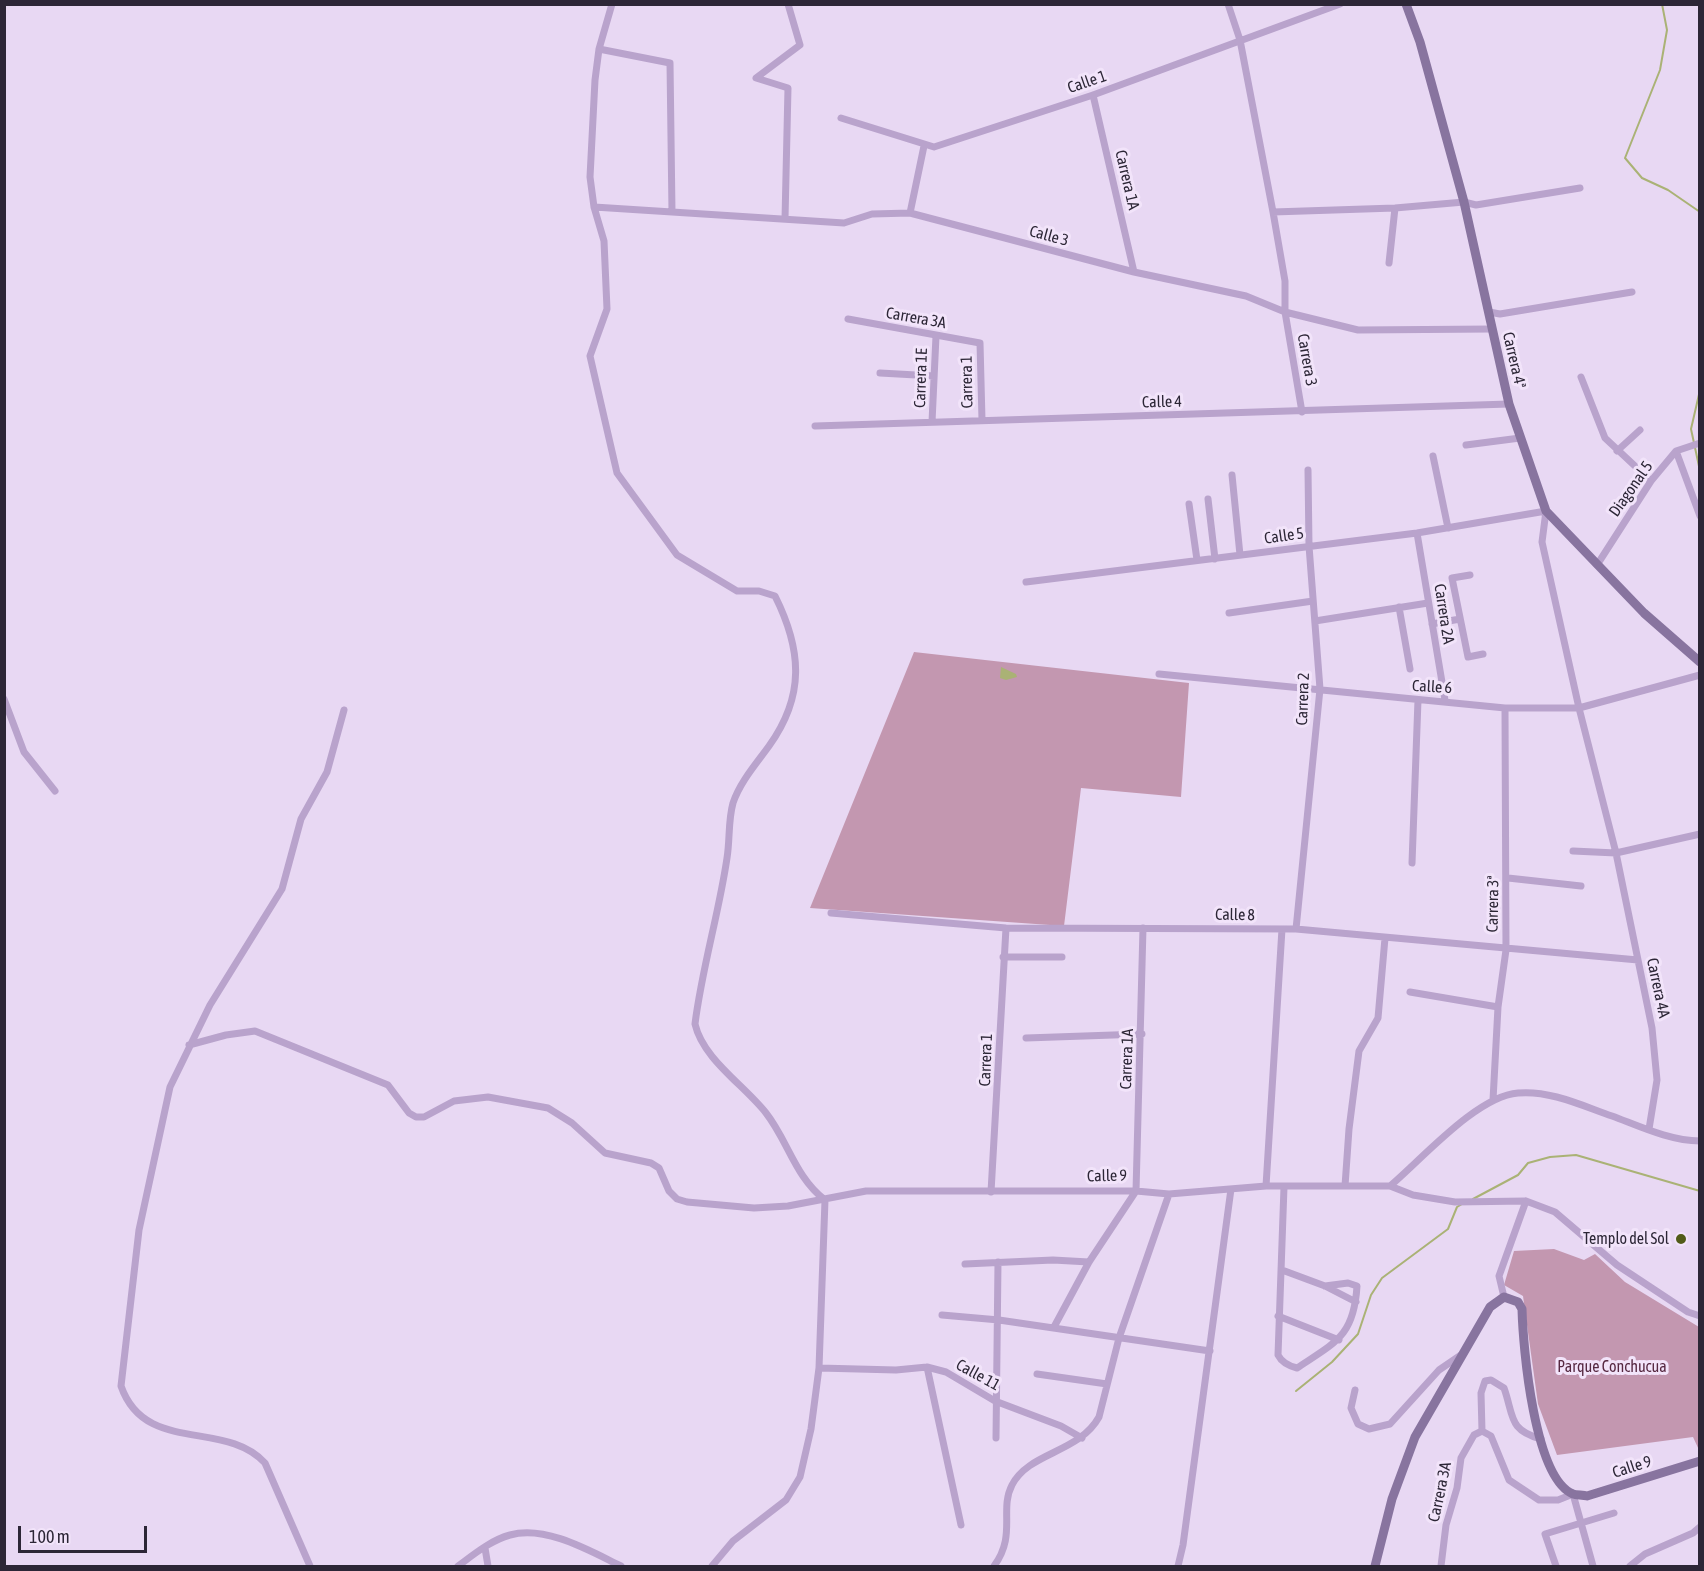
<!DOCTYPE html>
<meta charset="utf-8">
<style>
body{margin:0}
#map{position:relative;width:1704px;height:1571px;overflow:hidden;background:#e8d8f3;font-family:"Asap Condensed",sans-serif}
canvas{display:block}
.frame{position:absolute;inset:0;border:6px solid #2c2636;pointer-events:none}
.scale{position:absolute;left:18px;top:1526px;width:129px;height:27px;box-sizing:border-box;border:3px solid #2c2636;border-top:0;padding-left:8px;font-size:18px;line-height:21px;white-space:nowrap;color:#2c2636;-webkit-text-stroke:4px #f2e4fa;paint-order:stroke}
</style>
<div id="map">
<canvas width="1704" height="1571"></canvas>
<div class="frame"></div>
<div class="scale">100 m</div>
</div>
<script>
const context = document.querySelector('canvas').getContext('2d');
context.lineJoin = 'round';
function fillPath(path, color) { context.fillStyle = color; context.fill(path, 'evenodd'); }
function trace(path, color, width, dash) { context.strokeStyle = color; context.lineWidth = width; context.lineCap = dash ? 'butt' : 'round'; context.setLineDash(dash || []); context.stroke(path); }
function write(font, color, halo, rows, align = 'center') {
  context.font = font + ' "Asap Condensed",sans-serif'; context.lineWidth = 6; context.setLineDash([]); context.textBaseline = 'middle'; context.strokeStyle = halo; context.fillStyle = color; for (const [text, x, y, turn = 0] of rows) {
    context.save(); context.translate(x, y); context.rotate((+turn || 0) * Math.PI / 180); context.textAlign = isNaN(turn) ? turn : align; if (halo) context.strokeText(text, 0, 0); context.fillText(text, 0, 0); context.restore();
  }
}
const green = new Path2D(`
 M914,652L1189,683L1181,797L1081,788L1064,926L810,908Z
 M1554,1249L1584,1260L1595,1254L1625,1282L1699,1327V1450L1693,1437L1557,1455L1538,1404L1523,1296L1504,1285L1514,1251Z`);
const water = new Path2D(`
 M1001,667L1016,674L1017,677L1006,680L1000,678Z`);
const stream = new Path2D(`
 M1662,4L1667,30L1660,70L1625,158L1642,178L1668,190L1700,212
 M1700,390L1691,429L1700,471
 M1473,1199L1518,1175L1528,1163L1550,1157L1576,1155L1700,1191
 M1296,1391L1332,1362L1358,1334L1371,1295L1382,1278L1448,1229L1457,1207L1462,1204`);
const street = new Path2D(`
 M612,4L599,49L595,80L590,177L594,207L604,241L607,309L590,356L617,473L677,555L737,591H759L775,596C802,650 805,696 769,746C756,764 740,782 733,803C728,821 730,840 727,858C719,913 702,968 695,1024C703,1059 744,1085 766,1113C788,1141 795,1177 825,1200
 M1228,4L1240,40L1273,212L1285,281V312L1302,412
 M599,49L670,63L672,212
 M1093,95L1134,272
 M841,118L934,147L1093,95L1340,4
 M594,207L844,223L872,214L910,213L1134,272L1246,296L1285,312L1358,330L1492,329
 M1273,212L1395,208L1464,202L1476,205L1580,188
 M910,213L924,146
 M785,219L788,88L756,78L800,45L788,4
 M1389,263L1395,208
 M1489,312L1500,314L1632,292
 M848,319L980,343L982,420
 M880,373L934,376
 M1581,377L1605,438L1651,481
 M932,422L936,336
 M815,426L1509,404
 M1466,445L1520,438
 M1617,451L1640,430
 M1676,451L1700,516
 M1433,456L1448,528
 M1232,475L1240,555
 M1208,499L1215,559
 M1189,504L1197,560
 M1417,533L1445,700
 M1597,565L1651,481L1676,451L1700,443
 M1470,575L1452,578L1468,657L1483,654
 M1026,582L1417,533L1546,511L1542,542L1579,708L1616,853L1652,1028L1657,1080L1649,1129
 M1399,607L1410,669
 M1229,613L1313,601
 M1315,621L1428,603
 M1432,624L1460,619
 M1159,674L1505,708H1579L1700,675
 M4,699L24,752L55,791
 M1573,851L1616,853L1700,834
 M1412,863L1418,700
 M1508,878L1581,886
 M831,913L1006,928L1296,929L1638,960
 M1296,929L1320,689L1309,546L1308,470
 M1003,957H1062
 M1410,992L1498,1007
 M1026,1038L1142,1034
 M189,1045L226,1035L255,1031L388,1085L409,1113L416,1117H424L454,1101L488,1097L548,1108L572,1123L605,1153L651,1163L659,1168L669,1191L677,1199L687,1202L754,1208L788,1206L866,1191H1136L1169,1194L1266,1186H1390L1413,1195L1455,1202L1526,1201L1555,1212L1617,1265L1688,1312L1700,1316
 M1493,1100L1498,1007L1506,950L1505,708
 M1266,1186L1282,929
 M1345,1186L1349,1129L1359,1051L1378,1018L1385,938
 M1390,1186C1422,1159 1477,1096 1518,1093C1550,1090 1583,1106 1612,1116C1639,1126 1670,1141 1700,1141
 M1284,1187L1278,1355C1282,1363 1289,1366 1297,1368C1336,1342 1354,1336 1357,1286L1348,1283L1325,1286
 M1136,1191L1143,928
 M991,1192L1006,928
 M965,1264L1053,1260L1089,1262
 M1282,1270L1325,1286L1356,1302
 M1504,1297L1499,1276L1526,1201
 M942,1315L999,1320L1210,1351
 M1278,1316L1339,1340
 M1054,1327L1089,1262L1136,1191
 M927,1367L961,1525
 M819,1368L896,1370L927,1367L946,1372L995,1401L1061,1426L1082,1438
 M1037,1374L1107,1384
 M1355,1390L1351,1408L1358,1424L1369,1429L1390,1424L1439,1370L1461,1355
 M1482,1431L1491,1436L1509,1480L1539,1500H1558L1573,1494L1593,1566
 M1482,1431L1481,1393L1485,1381L1491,1380L1504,1388C1514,1416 1508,1430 1541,1439
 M996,1438L998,1262
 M485,1548L488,1566
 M310,1566L265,1463C225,1419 145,1455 121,1386L139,1230L170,1087L210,1005L282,889L301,819L327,772L344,710
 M458,1566C473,1555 491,1540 510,1535C546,1525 590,1551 621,1566
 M712,1566L733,1541L786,1500L800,1477L811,1429L819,1368L825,1200
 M994,1566C1017,1535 999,1510 1012,1485C1029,1452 1079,1453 1099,1417L1119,1338L1169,1194
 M1178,1566L1183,1545L1231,1189
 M1441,1566L1446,1525L1457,1488L1461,1458L1474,1435L1482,1431
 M1556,1566L1545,1534L1614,1513
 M1630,1566L1645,1554L1693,1533L1700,1527`);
const secondary = new Path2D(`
 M1406,4L1420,42L1464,202L1509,404L1546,511L1644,613L1700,662
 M1375,1566L1392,1499L1415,1437L1490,1307L1504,1297L1518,1302L1522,1309C1523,1347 1534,1478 1573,1494C1576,1495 1583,1495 1587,1496L1700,1461`);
const markers = [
 [1681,1239,6,"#515b18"]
];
const streetNames = [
 ["Calle 1",1087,82,-19],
 ["Carrera 1A",1127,180,77],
 ["Calle 3",1049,236,15],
 ["Carrera 3A",916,318,10],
 ["Carrera 3",1307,360,80],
 ["Carrera 4ª",1514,360,77],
 ["Carrera 1E",921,378,-88],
 ["Carrera 1",967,382,-91],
 ["Calle 4",1162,402,-1],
 ["Diagonal 5",1631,489,-55],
 ["Calle 5",1284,536,-8],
 ["Carrera 2A",1444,614,81],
 ["Calle 6",1432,687,3],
 ["Carrera 2",1303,699,-88],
 ["Carrera 3ª",1493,904,-89],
 ["Calle 8",1235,915,1],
 ["Carrera 4A",1658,988,78],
 ["Carrera 1A",1127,1059,-88],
 ["Carrera 1",986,1060,-88],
 ["Calle 9",1107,1176,-1],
 ["Calle 11",978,1375,29],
 ["Calle 9",1632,1467,-18],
 ["Carrera 3A",1440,1492,-78]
];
const poiNames = [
 ["Templo del Sol",1669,1239]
];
const parkNames = [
 ["Parque Conchucua",1612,1367]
];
fillPath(green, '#c397b0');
fillPath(water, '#aab275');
trace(stream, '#aab275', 2);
trace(street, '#b9a3cc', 7);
trace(secondary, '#88749f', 9);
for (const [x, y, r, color] of markers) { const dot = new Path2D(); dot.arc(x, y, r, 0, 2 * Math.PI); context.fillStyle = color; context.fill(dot); trace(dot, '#f2e4fa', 2); }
write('16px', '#2c2636', '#f2e4fa', streetNames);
write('16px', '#2c2636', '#f2e4fa', poiNames, 'right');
write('16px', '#562841', '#f2e4fa', parkNames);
</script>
